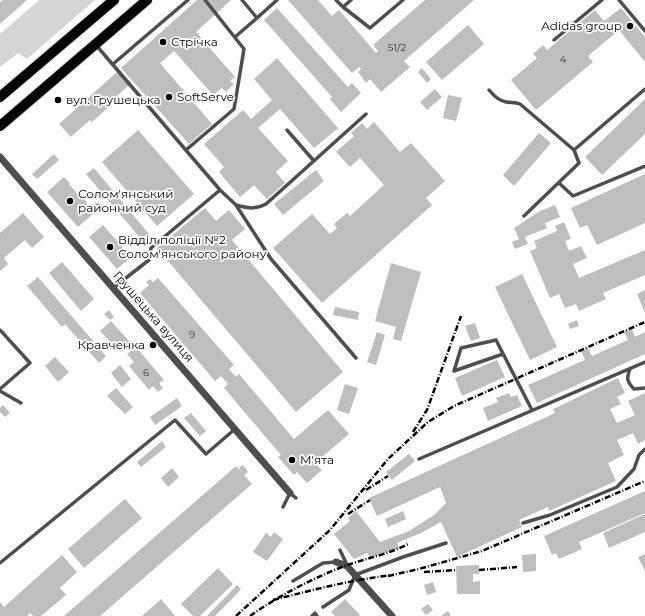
<!DOCTYPE html>
<meta charset="utf-8">
<style>
body{margin:0}
canvas{display:block;background:#fff}
</style>
<canvas width="645" height="616"></canvas>
<script>
const context = document.querySelector('canvas').getContext('2d');
context.lineJoin = 'round';
function fillPath(path, color) { context.fillStyle = color; context.fill(path, 'evenodd'); }
function trace(path, color, width, dash) { context.strokeStyle = color; context.lineWidth = width; context.lineCap = dash ? 'butt' : 'round'; context.setLineDash(dash || []); context.stroke(path); }
function write(font, color, halo, rows, align = 'center') {
  context.font = font + ' Montserrat,sans-serif'; context.lineWidth = 3.5; context.setLineDash([]); context.textBaseline = 'middle'; context.strokeStyle = halo; context.fillStyle = color; for (const [text, x, y, turn = 0] of rows) {
    context.save(); context.translate(x, y); context.rotate((+turn || 0) * Math.PI / 180); context.textAlign = isNaN(turn) ? turn : align; if (halo) context.strokeText(text, 0, 0); context.fillText(text, 0, 0); context.restore();
  }
}
const green = new Path2D(`
 M39,0H95L27,59L18,53L0,67V34Z`);
const building = new Path2D(`
 M3,0H27L0,24V2Z
 M197,0H231L196,32L235,77L230,81L234,84L226,92L222,88L213,95L174,51L160,63L212,124L189,144L121,68Z
 M288,0H318L332,16L339,10L376,53L378,51L373,45L425,0H474L404,61L410,67L381,92L370,79L366,83L358,72L361,69L359,67L352,73Z
 M277,8L348,87L352,83L361,93L341,112L330,99L332,97L264,20Z
 M621,8L645,37V62L619,30L588,56L593,62L536,110L511,80L537,58L533,54L543,45L547,50L595,10L604,21Z
 M468,25L484,44L442,80L426,62Z
 M277,58L338,128L314,148L280,109L258,128L288,161L276,172L285,183L267,199L254,185L240,197L219,172L224,167L204,144L243,110L251,119L272,100L254,79Z
 M422,68L431,79L427,83L418,72Z
 M117,72L129,85L109,103L111,105L92,122L90,120L71,137L59,124Z
 M435,89L442,97L427,110L420,102Z
 M448,95L462,98L456,121L443,118Z
 M645,99V134L602,175L585,157Z
 M374,122L400,152L411,143L445,181L426,198L432,205L322,303L273,248L312,214L330,234L337,228L334,224L347,213L350,216L384,185L360,158L350,167L336,152L354,136L351,133L362,123L367,129Z
 M138,130L194,194L157,226L102,162Z
 M539,133L551,143L514,186L503,175Z
 M54,154L59,160L37,179L32,174Z
 M94,168L153,239L146,245L86,174Z
 M316,170L324,181L283,215L274,204Z
 M645,174V223L597,245L587,225L580,228L571,208Z
 M64,177L70,183L69,184L82,199L83,198L87,203L86,204L94,213L78,227L47,192Z
 M555,205L560,217L545,223L547,228L525,237L528,244L515,249L512,242L519,239L514,228L540,211Z
 M205,208L216,221L229,210L245,229L232,240L343,372L296,412L157,248Z
 M23,213L44,237L32,248L25,240L4,258L8,264L0,271V233Z
 M564,222L571,239L565,241L569,251L581,246L587,258L573,264L579,278L645,250V275L603,293L606,299L579,311L576,304L565,308L559,294L550,298L530,251L537,248L534,241L557,231L555,226Z
 M103,225L131,257L117,269L89,237Z
 M62,262L94,299L81,311L49,273Z
 M391,263L421,272L401,341L393,339L396,327L375,321Z
 M522,274L557,347L530,360L495,287Z
 M38,277L106,356L99,363L65,324L62,327L27,286Z
 M158,278L234,365L229,369L236,377L239,374L294,439L328,410L349,434L315,463L322,470L307,483L297,472L294,475L278,457L281,455L224,388L228,384L221,376L215,381L140,293L149,285L146,282L150,279L153,282Z
 M645,290V313L637,294Z
 M335,307L359,312L358,320L333,315Z
 M109,310L114,317L110,320L104,314Z
 M577,320L579,326L570,329L568,324Z
 M111,321L131,343L120,352L100,331Z
 M475,323L480,338L471,341L465,326Z
 M632,329L635,337L645,332V354L537,403L528,385L585,360L581,351L588,348L592,356L628,340L624,332Z
 M377,332L385,335L376,365L367,362Z
 M136,347L164,380L159,383L163,388L158,392L153,386L149,390L129,366L134,362L127,354Z
 M55,357L69,372L58,382L45,366Z
 M497,360L505,377L462,396L455,378Z
 M120,365L131,379L122,387L111,373Z
 M618,378L625,393L617,397L621,404L610,409L617,423L635,415L628,401L645,393V440L638,444L633,433L617,440L624,455L608,463L616,481L549,511L548,507L519,520L522,527L457,557L441,522L421,533L397,543L399,548L370,558L367,553L354,559L334,534L350,521L348,518L356,511L380,542L409,531L434,515L446,503L440,487L377,516L369,498L555,413L553,409Z
 M345,384L358,388L349,414L337,410Z
 M116,388L133,407L125,414L107,396Z
 M509,393L511,397L517,395L522,406L488,421L483,408L498,402L496,398Z
 M177,398L182,406L155,425L150,417Z
 M3,405L10,413L5,417L0,412V408Z
 M191,413L206,431L200,436L184,418Z
 M162,441L166,447L141,467L137,462Z
 M409,454L415,461L392,480L386,472Z
 M243,465L248,472L244,475L252,484L100,616H64L236,466L243,473L239,468Z
 M172,468L179,477L168,487L161,478Z
 M645,491V513L579,542L582,549L559,559L556,553L552,555L544,536Z
 M125,499L142,518L84,568L68,549Z
 M403,511L406,519L388,527L385,519Z
 M645,514V532L609,548L603,533Z
 M274,532L283,539L267,561L253,552L266,533L271,537Z
 M536,554V571L523,572L522,555Z
 M645,554V571L638,557Z
 M62,555L77,572L60,588L66,595L41,616H33L30,613L27,616H0V602L4,607Z
 M479,565V574H473V582L480,581V594H457L456,566Z
 M218,568L233,584L200,616H193L181,604Z
 M433,582L436,592L427,595L424,585Z
 M237,585L241,589L233,598L215,616H207Z
 M161,599L175,616H142Z
 M345,599L358,613L360,616H335L331,612Z
 M428,604L433,610L426,615L421,609Z
 M448,611L451,616H441Z`);
const lane = new Path2D(`
 M336,0L343,7L370,28L403,0
 M619,0L645,31
 M343,7L351,0
 M257,18L277,0
 M235,37L257,18L242,0
 M554,40L602,0
 M96,45L220,190L236,205L271,259L356,358
 M113,64L188,0
 M489,90C494,96 499,101 506,102C511,103 515,102 520,104L574,150L579,163L524,216
 M287,130L314,161
 M186,150L234,109L244,49L205,0
 M574,150L645,89
 M559,183L573,196L645,166
 M236,205C247,208 255,210 266,204L366,114
 M113,288L149,260L151,248L220,190
 M0,330L30,363L0,389
 M630,369C626,378 627,382 634,389L645,388
 M454,371L461,348L496,340L532,410
 M454,371L503,354
 M0,391L21,403
 M419,459L645,362
 M283,507L290,493L296,498
 M523,523L550,515L617,487L634,469L639,455L645,449
 M340,550L347,565
 M0,563L175,420L206,454L235,429
 M293,581L323,563L336,562
 M323,607L349,590L355,575L403,557L446,543
 M312,616L315,613L317,616`);
const street = new Path2D(`
 M0,157L290,493
 M336,562L347,566L392,616`);
const primary = new Path2D(`
 M0,97L114,0
 M0,126L147,0`);
const rail = new Path2D(`
 M413,432L427,410L461,316
 M366,490L388,476
 M348,514L370,500
 M479,570L517,567
 M424,572L456,570
 M388,576L419,569L482,551L645,481
 M273,600C313,590 353,579 394,575
 M236,616L330,530L388,459L428,422L454,406L645,322
 M250,616C280,595 313,578 347,565C368,558 389,554 408,544`);
const markers = [
 [630,26,4,"#000"],
 [163,42,4,"#000"],
 [169,97,4,"#000"],
 [58,100,4,"#000"],
 [70,201,4,"#000"],
 [110,247,4,"#000"],
 [153,345,4,"#000"],
 [292,460,4,"#000"]
];
const numberNames = [
 ["51/2",397,48],
 ["4",563,60],
 ["9",192,335],
 ["6",146,373]
];
const poiNames = [
 ["Adidas group",622,26,"right"],
 ["Стрічка",171,42],
 ["SoftServe",177,97],
 ["вул. Грушецька",66,100],
 ["Солом'янський",78,194],
 ["районний суд",78,208],
 ["Відділ поліції №2",118,240],
 ["Солом'янського району",118,254],
 ["Кравченка",145,345,"right"],
 ["М'ята",300,460]
];
const streetNames = [
 ["Грушецька вулиця",153,317,49]
];
fillPath(green, '#d5d5d5');
fillPath(building, '#bebebe');
trace(primary, '#dbdbdb', 12);
trace(lane, '#4e4e4e', 3.5);
trace(street, '#4e4e4e', 7);
trace(primary, '#000', 10);
trace(rail, '#000', 2.5, [6, 2, 1, 2]);
for (const [x, y, r, color] of markers) { const dot = new Path2D(); dot.arc(x, y, r, 0, 2 * Math.PI); context.fillStyle = color; context.fill(dot); trace(dot, '#fff', 1.5); }
write('10px', '#303030', null, numberNames);
write('12px', '#000', '#fff', poiNames, 'left');
write('12px', '#000', '#fff', streetNames);
</script>
